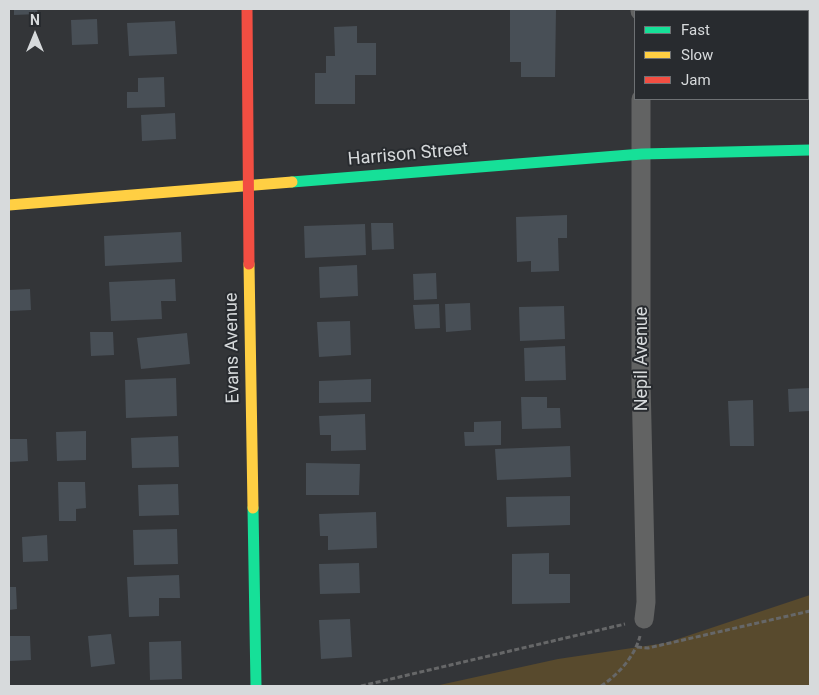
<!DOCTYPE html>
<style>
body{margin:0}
#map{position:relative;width:819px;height:695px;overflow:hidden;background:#333538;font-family:Roboto,sans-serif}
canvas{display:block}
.frame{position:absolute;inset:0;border:10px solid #d7dadc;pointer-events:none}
.legend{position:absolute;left:634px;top:10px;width:175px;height:90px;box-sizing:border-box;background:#282b2f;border:1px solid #6e7174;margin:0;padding:6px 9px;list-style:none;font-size:15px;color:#d7dadc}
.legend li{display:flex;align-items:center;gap:10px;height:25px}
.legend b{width:25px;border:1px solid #6e7174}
.north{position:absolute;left:10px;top:10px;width:50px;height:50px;-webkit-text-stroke:4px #282b2f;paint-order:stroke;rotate:0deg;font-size:14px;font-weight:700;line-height:20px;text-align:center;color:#d7dadc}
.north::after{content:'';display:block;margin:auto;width:18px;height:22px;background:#d7dadc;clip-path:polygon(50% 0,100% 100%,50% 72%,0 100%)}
</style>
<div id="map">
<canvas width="819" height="695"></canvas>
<div class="frame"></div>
<ul class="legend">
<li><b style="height:6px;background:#16e098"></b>Fast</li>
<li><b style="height:6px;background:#ffcf43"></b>Slow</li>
<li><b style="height:6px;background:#f24e42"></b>Jam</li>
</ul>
<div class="north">N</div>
</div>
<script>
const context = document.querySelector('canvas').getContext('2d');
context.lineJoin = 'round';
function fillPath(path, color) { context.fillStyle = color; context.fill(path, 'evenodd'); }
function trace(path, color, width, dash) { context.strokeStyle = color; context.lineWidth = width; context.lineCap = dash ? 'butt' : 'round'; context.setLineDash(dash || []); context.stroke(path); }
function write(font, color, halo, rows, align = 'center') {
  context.font = font + ' Roboto,sans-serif'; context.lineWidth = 4; context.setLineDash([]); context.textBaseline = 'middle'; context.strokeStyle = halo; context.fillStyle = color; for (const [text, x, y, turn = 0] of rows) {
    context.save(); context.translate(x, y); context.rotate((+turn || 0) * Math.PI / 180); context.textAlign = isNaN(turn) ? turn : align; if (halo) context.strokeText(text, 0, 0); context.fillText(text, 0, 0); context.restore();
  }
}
const green = new Path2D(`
 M810,595V686H435L558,659L666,643Z`);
const building = new Path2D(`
 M14,9H37L38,14L14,15Z
 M510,9H556L555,77H521V62H510Z
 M97,19L98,44L72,45L71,20Z
 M175,21L177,54L129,56L127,23Z
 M357,26V43H376V75H355V104H315V73H326V56H335L334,27Z
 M164,77L165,107L127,108V92H138V78Z
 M175,113L176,139L142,141L141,115Z
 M567,215V238H558L559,271L531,272V261L517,262L516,217Z
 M371,223H393L394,249L372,250Z
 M365,224L366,255L305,258L304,226Z
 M181,232L182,262L105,266L104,236Z
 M357,265L358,296L320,298L319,267Z
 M436,273L437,299L414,300L413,274Z
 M175,279L176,301H161L162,319L111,321L109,282Z
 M30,289L31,310L9,311V290Z
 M470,303L471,330L446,332L445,304Z
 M439,304L440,328L415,329L413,305Z
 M564,306L565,339L520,341L519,307Z
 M350,321L351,355L319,357L317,322Z
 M90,332H113L114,355L91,356Z
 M187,333L190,364L141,369L137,338Z
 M565,346L566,380L525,381L524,348Z
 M176,378L177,416L126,418L125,380Z
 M371,379V402L319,403V381Z
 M810,388V411L789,412L788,389Z
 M521,397H547V408H560L561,428L522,429Z
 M753,400L754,446H730L728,401Z
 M365,414L366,450L331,451V435H320L319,416Z
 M501,421V445L465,446L464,432H474V422Z
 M86,431V460L57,461L56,432Z
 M178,436L179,467L132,468L131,438Z
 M9,439H27L28,461L9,462Z
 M570,446L571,477L497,480L495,449Z
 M306,463L360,464L359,495H306Z
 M58,482H85L86,508L76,509V521H59Z
 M178,484L179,515L139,516L138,485Z
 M570,496V525L507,527L506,497Z
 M376,512L377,548L328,550V536H320L319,514Z
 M177,529L178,564L134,565L133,530Z
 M47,535L48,561L23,562L22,537Z
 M549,553V574H570V603L512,604V554Z
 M359,563L360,593L320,594L319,564Z
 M179,575L180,598H159V616L129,617L127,577Z
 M9,587H16L17,609L9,610Z
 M350,619L352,657L321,659L319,620Z
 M111,634L115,664L91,667L88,636Z
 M9,636H30L31,660L9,661Z
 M181,641L182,679L150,680L149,642Z`);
const path = new Path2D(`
 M637,647L648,648L810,611
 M361,686L625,624
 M601,686C618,675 635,656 640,636`);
const street = new Path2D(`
 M640,9V11
 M641,99V381L646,602L644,619`);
const fast = new Path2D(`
 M292,182L642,154L810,150
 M253,508L256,686`);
const slow = new Path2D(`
 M9,205L292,182
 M249,264L253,508`);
const jam = new Path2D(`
 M247,9L249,264`);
const streetNames = [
 ["Harrison Street",408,155,-5],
 ["Evans Avenue",233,348,-91],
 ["Nepil Avenue",642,359,-90]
];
fillPath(green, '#584a2d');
fillPath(building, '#484f56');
trace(path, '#666768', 3, [5, 2.5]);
trace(street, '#626363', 19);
trace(fast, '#16e098', 11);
trace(slow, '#ffcf43', 11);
trace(jam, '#f24e42', 11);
write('18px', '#d7dadc', '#282b2f', streetNames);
</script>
